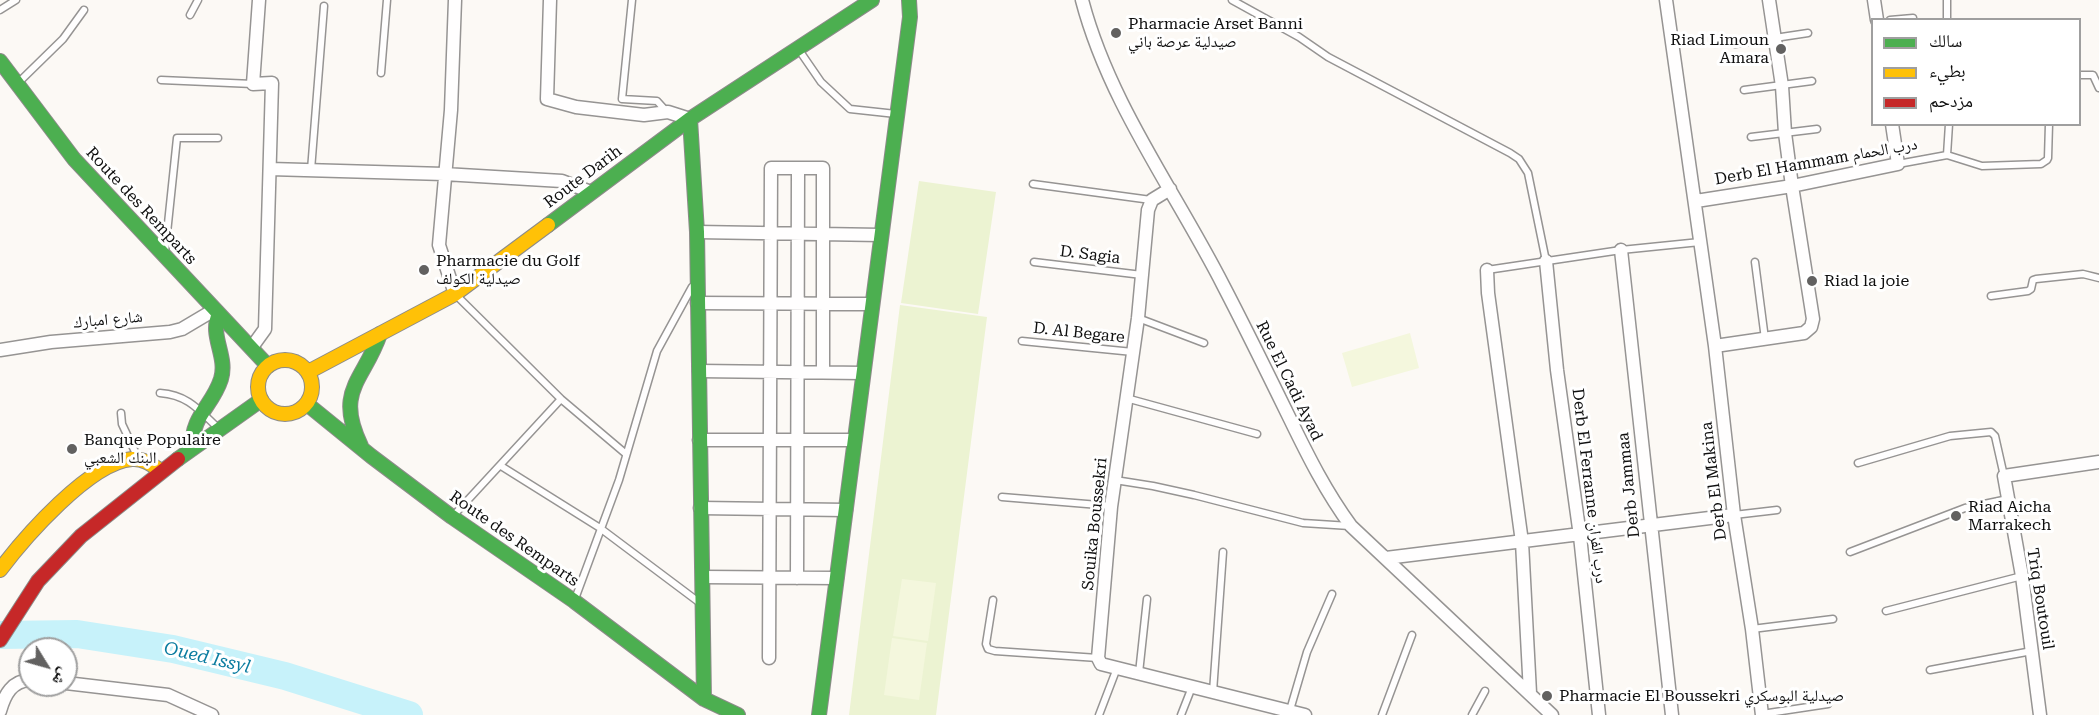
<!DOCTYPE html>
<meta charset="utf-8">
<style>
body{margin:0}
#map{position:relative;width:2099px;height:715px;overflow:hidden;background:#fcf9f5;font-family:"Roboto Serif","Noto Naskh Arabic",serif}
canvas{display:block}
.legend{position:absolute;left:1871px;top:18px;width:210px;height:108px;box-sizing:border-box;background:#fff;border:2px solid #9f9f9f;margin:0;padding:8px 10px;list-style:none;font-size:18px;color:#0f0f0f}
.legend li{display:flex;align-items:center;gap:12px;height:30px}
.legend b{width:30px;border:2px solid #9f9f9f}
.north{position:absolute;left:18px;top:637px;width:60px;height:60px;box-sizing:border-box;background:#fff;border:2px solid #9f9f9f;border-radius:50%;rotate:127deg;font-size:16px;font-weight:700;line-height:24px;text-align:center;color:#0f0f0f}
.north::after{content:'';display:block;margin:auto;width:21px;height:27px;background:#626160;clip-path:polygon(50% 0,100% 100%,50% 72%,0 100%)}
</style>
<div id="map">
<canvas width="2099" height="715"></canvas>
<ul class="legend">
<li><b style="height:8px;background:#4caf50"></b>سالك</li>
<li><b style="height:8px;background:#ffc107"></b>بطيء</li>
<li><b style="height:8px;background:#c62828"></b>مزدحم</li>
</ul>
<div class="north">ش</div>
</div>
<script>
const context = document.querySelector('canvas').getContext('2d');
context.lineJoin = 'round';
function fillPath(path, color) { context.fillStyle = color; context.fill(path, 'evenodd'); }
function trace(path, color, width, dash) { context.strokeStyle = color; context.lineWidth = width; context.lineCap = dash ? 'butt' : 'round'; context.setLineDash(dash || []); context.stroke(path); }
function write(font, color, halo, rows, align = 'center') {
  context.font = font + ' "Roboto Serif","Noto Naskh Arabic",serif'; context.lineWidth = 6; context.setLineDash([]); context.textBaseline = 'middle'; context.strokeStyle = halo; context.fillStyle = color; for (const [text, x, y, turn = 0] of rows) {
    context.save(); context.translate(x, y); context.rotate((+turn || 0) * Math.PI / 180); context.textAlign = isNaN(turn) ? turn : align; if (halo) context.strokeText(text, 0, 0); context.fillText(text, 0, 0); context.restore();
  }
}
const green = new Path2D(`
 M919,181L996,192L978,314L901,303Z
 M900,305L987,317L936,715H849Z`);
const pitch = new Path2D(`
 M1410,333L1419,368L1352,387L1342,353Z
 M902,579L936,583L928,641L893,636Z
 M892,638L927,643L919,700L884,695Z`);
const river = new Path2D(`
 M0,635L77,634L173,649L285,676L409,715`);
const lane = new Path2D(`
 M632,0L622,99L657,101L667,112
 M1232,0L1299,37L1328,57L1510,153L1519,159L1528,173L1546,261
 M0,10L16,0
 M190,15L198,0
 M1890,20L1913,18
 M1947,20V0
 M1735,44L1808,33
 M799,50L821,82L850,109L896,114
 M381,73L387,0
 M2080,75H2093L2099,88
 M161,80L253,84
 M18,83L63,39L84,10
 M1744,90L1812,81
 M1751,137L1817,129
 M1947,155L1949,124
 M1898,164L1947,155L1982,166L2041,164L2047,160L2048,158L2049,124
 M311,170L324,6
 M1033,184L1151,200
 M165,252L177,138H218
 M1034,262L1142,275
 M1755,262L1765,339
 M1487,270L1621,250L1700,242
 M456,295L561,399L626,454
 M1991,296L2028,291L2031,289L2033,280L2036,279L2083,274L2099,278
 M1138,318L1204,343
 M1022,341L1133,352
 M160,393C188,395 199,410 218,428
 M1126,398L1257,434
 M121,413L122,424L137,456
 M1858,463L1950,436L1991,432L1995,436L2004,476
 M501,466L600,528L700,603
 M1115,480L1153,486L1194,495L1303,523L1350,526
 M1002,497L1111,506
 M454,515L561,399
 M1734,515L1777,510
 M1850,552L1965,508L2008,499
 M575,599L619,480L657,351L692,287
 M993,600L986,644L988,649L995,651L1098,658
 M1886,611L2022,576
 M1752,629L1833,619
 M1930,670L2032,651
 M1139,673L1147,599
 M1213,692L1223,552
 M1290,710L1307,652L1332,594
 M1762,714L1828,704
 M1099,715L1117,668
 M1181,715L1192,687
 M1382,715L1412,635
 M1472,715L1485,691`);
const street = new Path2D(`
 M455,0L451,110L439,245L455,294
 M550,0L547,99L576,107L644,115L668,112L690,119
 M1082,0C1109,103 1175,191 1223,285C1246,329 1268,374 1290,419C1308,456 1326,492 1351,526L1552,715
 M1666,0L1715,346L1734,515L1752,629L1762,715
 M1874,0L1877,20
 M270,169L444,174L562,181L591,192
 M1170,189L1152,200L1148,210L1138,318L1111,507L1098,658L1101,664L1305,715
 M1696,201L1792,186L1898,164L1892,124
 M697,232L881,235
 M1621,250L1672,715
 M1546,261L1557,370L1580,536L1599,715
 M1487,270L1488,293L1522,542L1530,693
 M697,303L872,304
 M1715,346L1804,333L1811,327L1813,319L1792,186L1785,133L1782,86L1769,0
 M252,347L265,329L272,83L253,84L259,0
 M0,350L51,342L170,332L182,329L214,310
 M699,371L863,373
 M699,440H855
 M700,508L846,510
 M1386,558L1734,515
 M703,577L837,578
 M797,578L798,168
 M769,658L771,168H823V372
 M66,683L168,695L212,715
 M0,711C5,694 12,681 30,680
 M2040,715L2022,576L2004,476L2099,462`);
const fast = new Path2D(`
 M0,61L74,159L268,366
 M690,119L697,232L704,699
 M548,225L690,119L872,0
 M307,404L371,456L452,517L574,601L704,699L738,715
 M361,446C334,390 364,381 380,334
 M192,448C192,414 212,407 221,379C228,356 209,336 219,314
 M178,459L261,400
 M819,715L910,17L909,0`);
const slow = new Path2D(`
 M258 387a27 27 0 1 1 54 0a27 27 0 1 1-54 0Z
 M308,372L455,294L548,225
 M0,570C24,538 90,462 132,459C143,458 152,465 161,471`);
const jam = new Path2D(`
 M0,640L38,581L81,536L178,459`);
const markers = [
 [1116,33,6,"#626160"],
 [1781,49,6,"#626160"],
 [424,270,6,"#626160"],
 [1812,281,6,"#626160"],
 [72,449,6,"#626160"],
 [1956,516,6,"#626160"],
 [1547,696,6,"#626160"]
];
const poiNames = [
 ["Pharmacie Arset Banni",1128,24],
 ["صيدلية عرصة باني",1128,42],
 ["Riad Limoun",1769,40,"right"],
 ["Amara",1769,58,"right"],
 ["Pharmacie du Golf",436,261],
 ["صيدلية الكولف",436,279],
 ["Riad la joie",1824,281],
 ["Banque Populaire",84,440],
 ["البنك الشعبي",84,458],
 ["Riad Aicha",1968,507],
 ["Marrakech",1968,525],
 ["Pharmacie El Boussekri صيدلية البوسكري",1559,696]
];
const streetNames = [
 ["Derb El Hammam درب الحمام",1816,162,-10],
 ["Route Darih",583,177,-37],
 ["Route des Remparts",141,206,47],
 ["D. Sagia",1090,255,7],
 ["شارع امبارك",108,320,-5],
 ["D. Al Begare",1079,333,6],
 ["Rue El Cadi Ayad",1289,381,64],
 ["Derb El Makina",1714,481,-97],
 ["Derb Jammaa",1629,485,-96],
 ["Derb El Ferranne درب الفران",1589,486,83],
 ["Souika Boussekri",1095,524,-84],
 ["Route des Remparts",514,539,35],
 ["Triq Boutouil",2040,599,81]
];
const waterNames = [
 ["Oued Issyl",207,658,13]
];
fillPath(green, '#ecf3d2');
fillPath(pitch, '#f4f7dd');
trace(river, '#c7f2fa', 28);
trace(lane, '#969493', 9);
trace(street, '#969493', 15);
trace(fast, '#8c8b89', 16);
trace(slow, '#8c8b89', 16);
trace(jam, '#8c8b89', 16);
trace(lane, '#fffefe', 6);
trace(street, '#fffefe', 12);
trace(fast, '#4caf50', 14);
trace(slow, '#ffc107', 14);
trace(jam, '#c62828', 14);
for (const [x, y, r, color] of markers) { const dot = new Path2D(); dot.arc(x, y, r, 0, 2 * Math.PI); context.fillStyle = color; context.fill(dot); trace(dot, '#fff', 2); }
write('16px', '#0f0f0f', '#fff', poiNames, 'left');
write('16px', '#0f0f0f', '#fff', streetNames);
write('italic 18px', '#0b7ca0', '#fff', waterNames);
</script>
